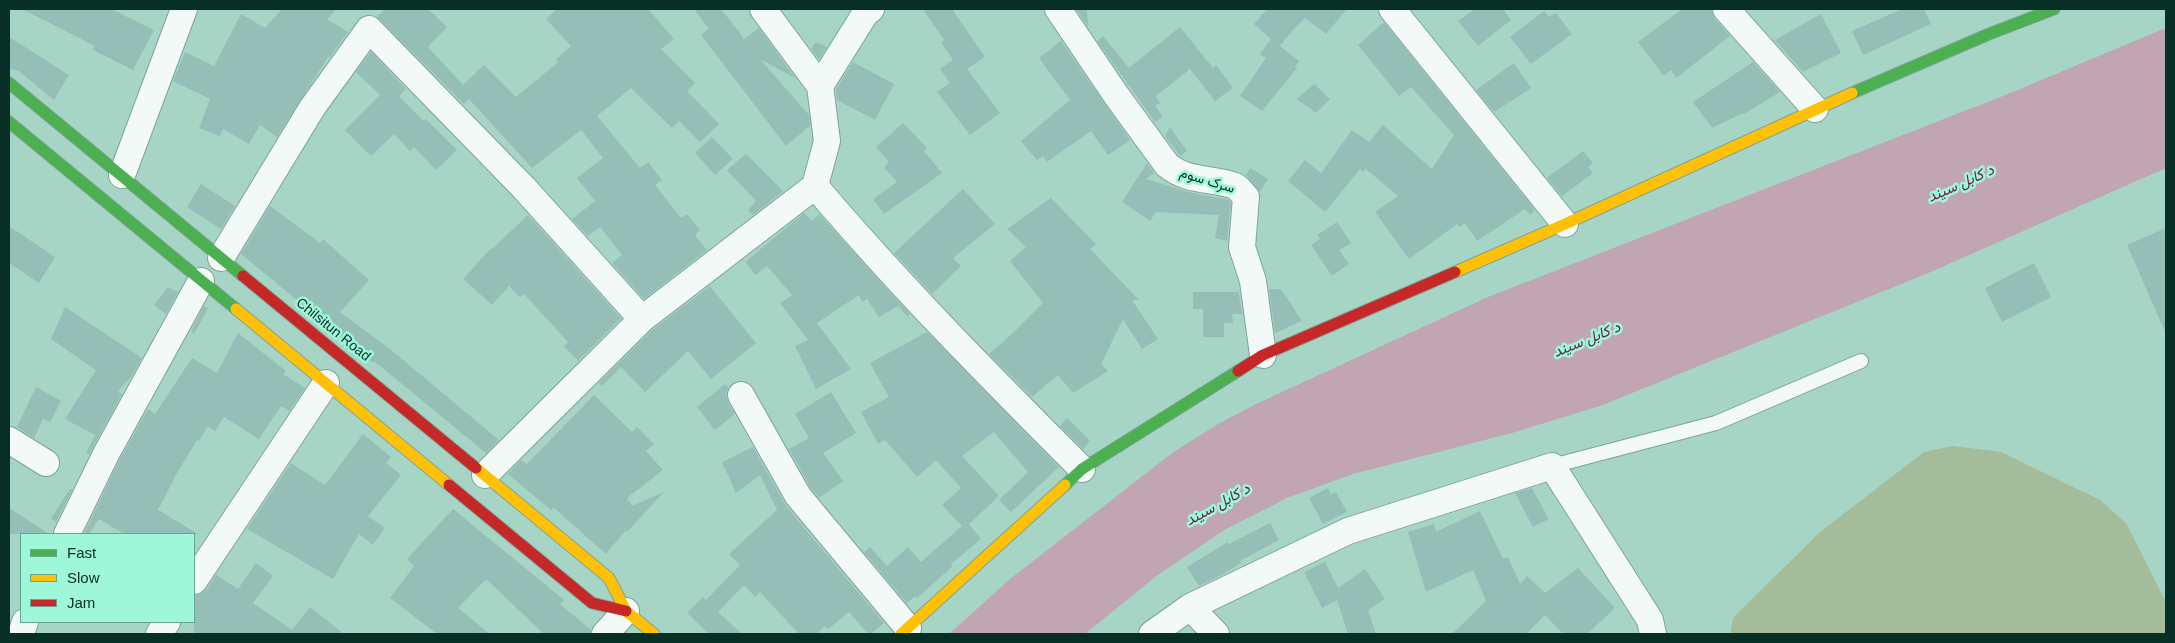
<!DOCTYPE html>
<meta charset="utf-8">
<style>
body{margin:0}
#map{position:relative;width:2175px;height:643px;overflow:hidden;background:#a6d5c6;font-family:Arial,sans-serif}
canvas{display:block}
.frame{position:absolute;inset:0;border:10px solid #082f25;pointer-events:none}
.legend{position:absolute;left:20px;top:533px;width:175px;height:90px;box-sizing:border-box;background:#9ff7da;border:1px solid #63a792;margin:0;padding:6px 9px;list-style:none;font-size:15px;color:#082f25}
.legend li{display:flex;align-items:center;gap:10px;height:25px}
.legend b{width:25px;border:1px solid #63a792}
</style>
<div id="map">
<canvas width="2175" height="643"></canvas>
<div class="frame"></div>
<ul class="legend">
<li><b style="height:6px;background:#4caf50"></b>Fast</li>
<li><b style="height:6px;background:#ffc107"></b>Slow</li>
<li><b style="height:6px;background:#c62828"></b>Jam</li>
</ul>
</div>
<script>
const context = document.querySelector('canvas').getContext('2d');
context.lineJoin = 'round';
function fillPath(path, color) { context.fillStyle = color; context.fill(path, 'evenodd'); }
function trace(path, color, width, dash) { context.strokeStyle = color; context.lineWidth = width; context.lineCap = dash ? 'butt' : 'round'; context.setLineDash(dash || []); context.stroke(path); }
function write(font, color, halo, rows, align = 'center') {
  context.font = font + ' Arial,Vazirmatn,sans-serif'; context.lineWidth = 5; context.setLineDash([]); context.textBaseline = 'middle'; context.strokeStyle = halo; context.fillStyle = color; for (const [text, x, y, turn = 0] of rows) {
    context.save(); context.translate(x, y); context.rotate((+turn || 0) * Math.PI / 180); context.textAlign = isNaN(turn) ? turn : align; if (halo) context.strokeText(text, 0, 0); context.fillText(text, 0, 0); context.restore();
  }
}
const green = new Path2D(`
 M1953,446L2001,452L2100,500L2126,523L2166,602V634H1730L1733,618L1820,532L1924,452Z`);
const water = new Path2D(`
 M2166,28V168L1926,274L1600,406L1512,433L1353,474L1287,498L1224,530L1155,577L1085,634H949L1010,579L1172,453L1218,424L1256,404L1488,297L2008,94Z`);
const building = new Path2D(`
 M22,9H111L154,30L133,70L93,50L95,46Z
 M282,9H337L327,19L348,32L329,58L328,57L277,137L260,125L249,144L223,129L220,136L199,128L210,99L173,81L185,52L214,66L241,14L265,28Z
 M385,9H428L447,27L428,47L463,85L484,65L516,97L558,62L556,59L571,46L546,19L557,9H648L674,39L661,49L695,83L687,91L719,124L700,142L679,121L672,128L631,88L597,116L640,168L648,162L662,180L655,185L681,218L687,214L700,230L695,235L707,250L644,299L612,263L622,255L600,227L588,236L572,219L595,201L577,178L603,158L581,130L532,168L469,99L464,104L377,17Z
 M694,9H721L743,37V40L759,28L795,78L760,59L809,115L810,126L786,146L701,35L709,29Z
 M923,9H952L985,57L967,69L1000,113L970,135L937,92L950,83L940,69L953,60L941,42L944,40Z
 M1076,9H1087L1088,27Z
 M1267,9H1347L1326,34L1305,18L1291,32L1280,46L1299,61L1295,67L1297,68L1262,111L1240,96L1266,58L1260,54L1271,39L1254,24Z
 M1475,9H1503L1511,20L1478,46L1458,21Z
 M1682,9H1711L1715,19L1730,36L1676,78L1671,70L1664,76L1638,42Z
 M1902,9H1924L1931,24L1863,55L1852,31Z
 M1544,11L1549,17L1556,13L1572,34L1531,64L1510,37Z
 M1821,14L1841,53L1803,72L1775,40Z
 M1384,22L1535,210L1530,215L1525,209L1477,241L1465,223L1459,227L1457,224L1409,259L1375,212L1398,196L1366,169L1363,172L1360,169L1325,212L1288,181L1305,160L1321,173L1352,130L1369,142L1383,125L1432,169L1454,135L1411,87L1399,96L1358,45Z
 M1180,27L1213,68L1216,65L1233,88L1215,101L1190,69L1156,96L1160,103L1155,106L1163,117L1155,122L1097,41L1103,36L1129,68Z
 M9,37L69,75L54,100L19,71L9,68Z
 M1061,41L1130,140L1108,155L1091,131L1047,162L1043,156L1037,160L1021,141L1070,100L1039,58Z
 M816,42L827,47L819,59L811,49Z
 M371,52L406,89L399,96L424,121L426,119L457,150L436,170L414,147L410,151L394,134L371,156L345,130L380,95L356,72Z
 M853,62L894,84L875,120L837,100L836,89Z
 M1753,62L1780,92L1744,114L1743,113L1712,128L1693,102Z
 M1514,63L1531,88L1494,112L1476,90Z
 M1314,84L1330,99L1316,113L1297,99Z
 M903,123L927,148L924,151L942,173L884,214L873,199L897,182L884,167L889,162L876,147Z
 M1170,127L1187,151L1180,156L1165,136Z
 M712,137L733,159L715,175L695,153Z
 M1583,151L1593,163L1588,167L1593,173L1562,196L1547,178Z
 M746,154L783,191L753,215L748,210L756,201L727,170Z
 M1147,163L1154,173L1146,179L1188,192L1229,200L1231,202L1227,241L1215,238L1219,215L1156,212L1150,221L1122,202Z
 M1250,168L1268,179L1260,192L1246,175Z
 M201,184L235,206L221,229L187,207Z
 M963,189L995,224L953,258L961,266L932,294L894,253Z
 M1051,198L1096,244L1090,249L1139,300H1132L1158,339L1142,349L1123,319L1101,364L1108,371L1073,393L1058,375L1032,397L989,354L1014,332L1043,303L1010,261L1026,247L1007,229Z
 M270,206L320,243L323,239L369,280L340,312L390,349L499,440L486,453L374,361L373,363L241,254Z
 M804,213L812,221L819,214L910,314L908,317L898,306L879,317L867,299L862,302L859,295L817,323L851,369L816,389L795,346L808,340L780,303L792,295L767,266L756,275L745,262Z
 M528,215L621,318L578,361L564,346L568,342L524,294L520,297L509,286L492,305L463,279L491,248L492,249Z
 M1337,222L1351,243L1339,250L1349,264L1332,276L1311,245L1320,239L1317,235Z
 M9,226L55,257L39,283L9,263Z
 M2166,228V334L2127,245Z
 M2034,263L2051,297L2002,322L1985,288Z
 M710,286L756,343L711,379L688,351L645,392L621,367L602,386L599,383L652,330Z
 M168,287L178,292L166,314L154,305Z
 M1238,288L1242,314H1232L1233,323H1224V337H1203V309H1193V292H1238Z
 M1269,289H1281L1302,321L1275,333Z
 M204,306L208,308L194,334L191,331Z
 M65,307L142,358L131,377L118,391L122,394L89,454L86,453L95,435L65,419L96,370L51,339Z
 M927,332L1059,467L1011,512L999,500L1028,472L994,432L962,456L999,496L969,524L981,539L951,564L953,566L917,598L915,596L907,603L864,552L870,547L887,566L908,547L921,562L962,526L942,505L961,488L936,460L917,477L885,440L878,444L861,412L889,397L870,363Z
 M238,333L286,371L283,374L305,388L289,411L281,406L259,439L224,417L215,431L208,426L199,441L197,440L177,473L158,510L198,534H124L99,519L89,534H84L119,461L148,409L155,414L192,358L217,373Z
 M725,384L728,388L726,395L728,402L735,414L715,430L697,407Z
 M36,387L61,401L50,422L43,419L34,438L17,427Z
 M831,392L856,433L823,453L843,481L819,498L810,487L789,449L809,438L795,414Z
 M594,395L632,432L637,427L654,444L646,451L663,470L627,498L632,506L664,492L627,532L626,530L606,554L554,508L551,510L508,474L521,460L527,464Z
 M1067,418L1090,441L1083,449L1060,426Z
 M363,434L391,457L386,463L401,475L368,516L385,528L373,545L359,534L333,579L247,529L291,463L325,485Z
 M753,447L786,506L884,623L871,634H868L849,612L828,629L825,626L816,634H799L760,592L755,597L744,585L718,612L742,634H709L687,613L703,597L706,600L740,565L729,554L777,510L760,475L736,493L722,462Z
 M1328,488L1331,495L1336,492L1347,512L1323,524L1309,498Z
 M1532,488L1549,519L1533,527L1515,493Z
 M70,489L72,490L56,522L51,518Z
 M9,508L17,513L49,534H9Z
 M453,509L564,600L560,604L591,630L590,634H544L486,579L458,608L490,634H437L390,598L414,566L407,559Z
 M1480,511L1503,559L1508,557L1520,584L1527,576L1545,593L1578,568L1615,608L1587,634H1563L1545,615L1526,634H1452L1486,601L1473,570L1426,592L1408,532L1434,524L1436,532Z
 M1270,523L1279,540L1240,561L1241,563L1223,574L1199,586L1187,567L1228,542L1229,544Z
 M1325,562L1338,588L1365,569L1385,599L1368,610L1376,634H1348L1337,600L1322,608L1304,572Z
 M256,563L273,576L253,603L292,630L310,607L344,634H194V596L201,594L206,590L216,575L238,589Z`);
const lane = new Path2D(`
 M1552,466L1716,423L1861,361`);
const street = new Path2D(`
 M763,9L820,86
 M1058,9L1116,95L1167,165C1189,183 1211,177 1235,186C1239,188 1243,194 1246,197L1242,247L1253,281L1263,355
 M1392,9L1565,224
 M1726,9L1815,109
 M122,175L184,9
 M815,186C899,285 990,377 1082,469
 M221,258L312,108L369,29L524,188L642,319
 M741,395L798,496L908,628
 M9,440L46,463
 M485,475L642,319L815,186L827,141L820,86L865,14L871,9
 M67,534L106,454L201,281
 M194,581L326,383
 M1190,607L1216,634
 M21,634L25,622
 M159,634L167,622
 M605,634L626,611
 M1152,634L1190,607L1348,531L1552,466L1650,620L1653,634`);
const fast = new Path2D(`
 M9,83L243,276
 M1852,93L1989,34L2054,9
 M9,122L236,309
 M1065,485L1082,469L1238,371`);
const slow = new Path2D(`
 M1455,272L1565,224L1852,93
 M236,309L449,485
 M476,468L609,578L626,611L654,634
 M901,634L1065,485`);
const jam = new Path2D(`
 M243,276L476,468
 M1238,371L1263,355L1455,272
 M449,485L592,603L626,611`);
const streetNames = [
 ["سرک سوم",1207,181,17],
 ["Chilsitun Road",333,330,39]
];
const waterNames = [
 ["د کابل سيند",1961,184,-24],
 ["د کابل سيند",1587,340,-22],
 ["د کابل سيند",1218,505,-29]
];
fillPath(green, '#a5bc9a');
fillPath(water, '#c1a5b2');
fillPath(building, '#95beb6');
trace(lane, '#7ea499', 16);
trace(street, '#7ea499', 28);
trace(fast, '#7ea499', 13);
trace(slow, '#7ea499', 13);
trace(jam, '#7ea499', 13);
trace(lane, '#f2f9f6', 14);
trace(street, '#f2f9f6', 26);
trace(fast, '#4caf50', 11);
trace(slow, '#ffc107', 11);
trace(jam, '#c62828', 11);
write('14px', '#082f25', '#9ff7da', streetNames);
write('italic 15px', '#6b2248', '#9ff7da', waterNames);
</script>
